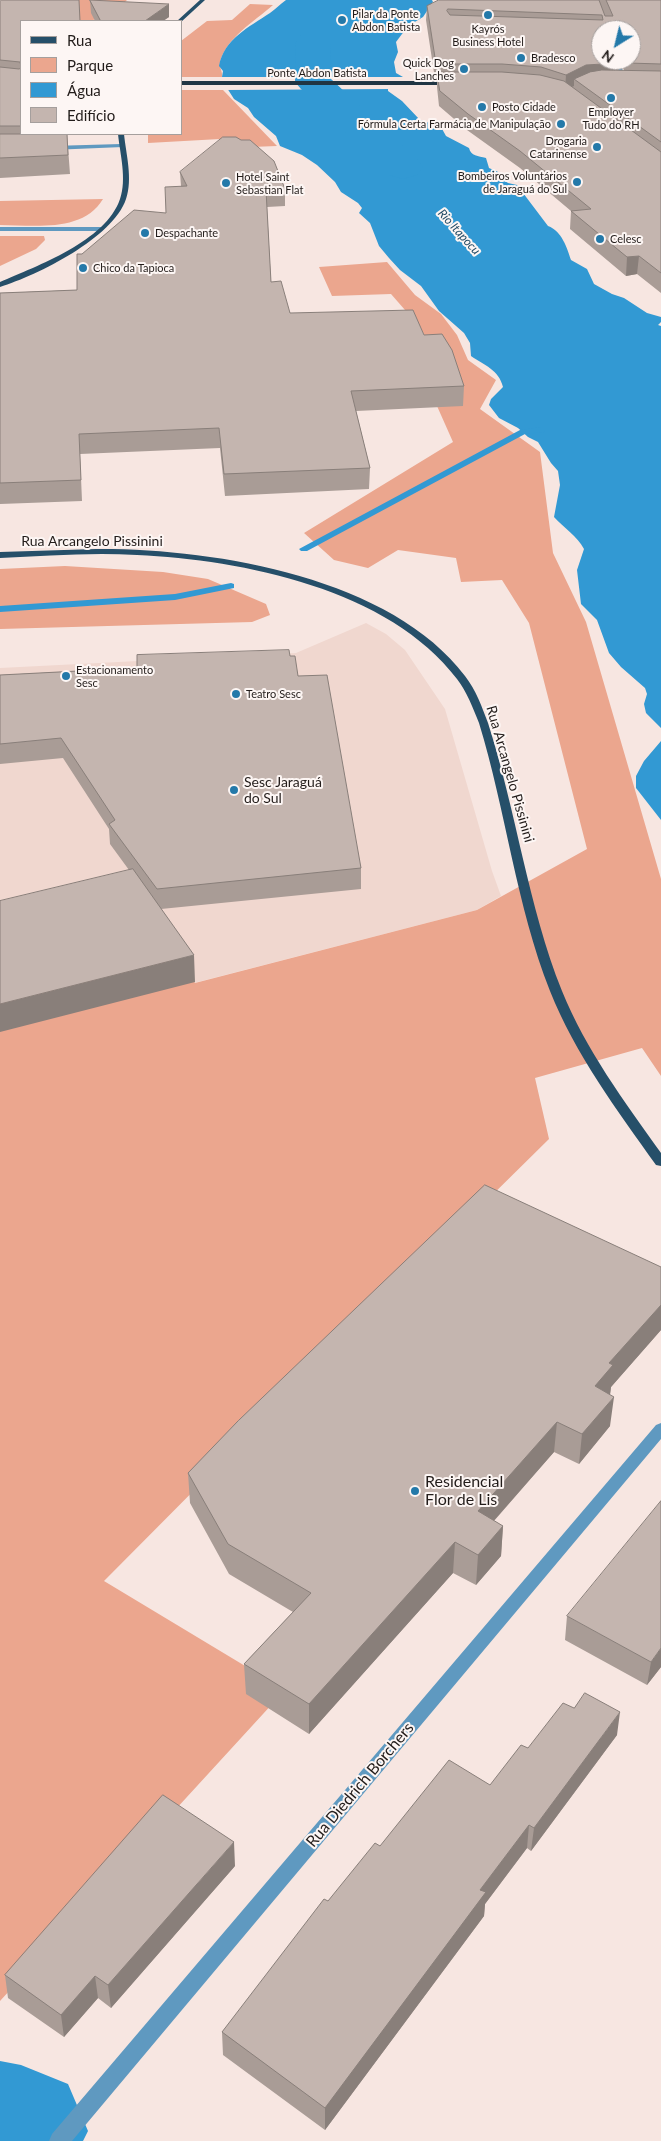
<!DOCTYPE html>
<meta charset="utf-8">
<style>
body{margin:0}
#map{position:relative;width:661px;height:2141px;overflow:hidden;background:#f7e6e1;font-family:Lato,sans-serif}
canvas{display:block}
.legend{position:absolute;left:20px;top:20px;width:162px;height:115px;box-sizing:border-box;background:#fdf6f4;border:1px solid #a59f9d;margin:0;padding:6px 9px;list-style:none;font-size:15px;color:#221c1a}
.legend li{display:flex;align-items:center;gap:10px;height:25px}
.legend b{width:25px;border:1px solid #a59f9d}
.north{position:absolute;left:591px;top:20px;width:50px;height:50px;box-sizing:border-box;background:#fdf6f4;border:1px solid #a59f9d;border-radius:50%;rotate:216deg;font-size:14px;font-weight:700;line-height:20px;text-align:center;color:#221c1a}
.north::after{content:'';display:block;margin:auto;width:18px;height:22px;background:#2479a9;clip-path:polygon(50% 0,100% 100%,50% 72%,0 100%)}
</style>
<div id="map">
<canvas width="661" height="2141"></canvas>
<ul class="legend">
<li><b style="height:6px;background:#264f69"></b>Rua</li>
<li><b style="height:14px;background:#eba68e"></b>Parque</li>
<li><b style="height:14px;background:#3299d3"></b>Água</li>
<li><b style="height:14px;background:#c4b5af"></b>Edifício</li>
</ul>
<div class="north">N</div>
</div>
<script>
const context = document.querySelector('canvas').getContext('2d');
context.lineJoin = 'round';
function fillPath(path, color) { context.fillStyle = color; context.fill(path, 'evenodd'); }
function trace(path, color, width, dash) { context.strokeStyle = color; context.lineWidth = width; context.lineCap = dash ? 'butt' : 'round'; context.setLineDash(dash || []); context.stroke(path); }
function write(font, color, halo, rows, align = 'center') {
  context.font = font + ' Lato,sans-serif'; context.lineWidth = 4; context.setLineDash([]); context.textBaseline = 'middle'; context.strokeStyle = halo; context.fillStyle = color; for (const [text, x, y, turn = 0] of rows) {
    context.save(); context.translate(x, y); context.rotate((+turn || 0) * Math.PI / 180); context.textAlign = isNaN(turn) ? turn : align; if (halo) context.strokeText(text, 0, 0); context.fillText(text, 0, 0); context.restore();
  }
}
const built = new Path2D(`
 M366,623L386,634L405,650L445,709L492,871L501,896L477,910L0,1033V668L296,653Z`);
const green = new Path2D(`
 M46,0H127L116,10L91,21H21L0,26Z
 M250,4L273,5C255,21 226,38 220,62C219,67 223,72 222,77H181V41L207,21L232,20Z
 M181,90H223L277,146L225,148L220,139L148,143V134H181Z
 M103,199C83,233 33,225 0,225V201Z
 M0,236H44L45,240L36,249L0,266Z
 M387,262L415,295L441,314L457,335L468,360L496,380L480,409L540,452L553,553L586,622L661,879V1076L642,1048L535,1078L549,1139L249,1435L104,1581L285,1690L0,2001V928L132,895L195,983L477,910L587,849L529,623L502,580L461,582L456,558L398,550L368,568L334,560L304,533L453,442L437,406L450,379L419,326L391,294L332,296L319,267Z
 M65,566L163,572L208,579L266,604L270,615L252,622L0,629V569Z`);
const water = new Path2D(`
 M286,0H432L433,2L423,17L408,26L396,42L398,52L394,62L396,73L403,77H222L223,71L219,66C224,39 249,27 270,13C276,9 280,4 286,0Z
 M227,88L388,89V91L402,101L420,120L441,127L446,136L469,148C471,156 478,156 486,158L489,168L505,175L502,179L508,183L517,185L548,226C562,231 567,248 571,260L587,269L594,284L612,294L624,298L647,313L661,317V322L658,325L661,326V728L646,713L644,704L647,694L645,688L621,667L609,653L597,620L581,604L577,570L584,549C577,536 564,528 554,517L560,485L558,471L551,463L538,442L528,437L518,428L499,418L489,405L491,399L503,387C499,370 484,365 471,356L470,343L464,333L439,311L421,286L400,270L389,258L379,246L370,223L359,213L362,208L358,203L341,192L335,182L317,165L302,155L280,146L276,136L254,117L248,108L234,99Z
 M661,741V820L636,788V776L644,761Z`);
const pier = new Path2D(`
 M222,77L405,78L403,80H222L219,78Z
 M227,86H388L391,89L225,90Z`);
const stream = new Path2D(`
 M541,427L545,430L544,432L525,434L307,551H301L299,549L520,430Z
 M231,583L234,584V588L175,600L0,612V606L175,594Z`);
const river = new Path2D(`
 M338,0H372L330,44L331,79L417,159L423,167L417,175L403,179L389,175L301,89L295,82L296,42L301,35Z
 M0,2061L21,2065L68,2084L88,2131L83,2141H0Z`);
const minor = new Path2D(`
 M614,60H620L626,84L621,83Z
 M121,144L123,147L51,150L48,148L51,146Z
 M0,227H101L104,229L101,231H0Z
 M661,1423V1439L72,2141H49L52,2134L656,1425Z`);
const major = new Path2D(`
 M200,0H205L181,22L177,21Z
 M118,134H124C126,154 133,179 126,199C113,238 38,275 0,287V282C37,266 106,241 120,199C127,179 120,154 118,134Z
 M96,549C212,548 391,577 465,676C476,690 482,707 488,723C516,810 528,906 562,991C586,1050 624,1101 661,1153V1166L656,1165C617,1110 575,1054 550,991C516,905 506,811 479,723C473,708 467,692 457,679C389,589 243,560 137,555C91,552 45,556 0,558V552Z`);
const highway = new Path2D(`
 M181,81H457L460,83L457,85H181Z`);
const wall = new Path2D(`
 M90,0L169,17L163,21H95L91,13Z
 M599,0H661V293L637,274L626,276L570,229L571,211L520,168L467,130L439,106L437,87V79H435L426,20L427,6L599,0L606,16ZM601,30H631V60H622L624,71H618L619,63Z
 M0,1L21,21V134H67L70,174L0,178Z
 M180,172L285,189V206L267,207L271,282L290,313L424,335L464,386L463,406L356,411L370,468L369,489L225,496L220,448L80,454L82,501L0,504V293L77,290L82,254L166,213L181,186Z
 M290,656L298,676L361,868V889L161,909L195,982L129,870L110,844L109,829L63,758L0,764V675L137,668Z
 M661,1267V1330L611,1387L610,1394V1426L579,1464L554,1452L494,1521L503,1526L501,1556L476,1585L453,1573L309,1734L246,1694L244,1664L293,1612L229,1574L190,1503L188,1473Z
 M567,1616L661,1667L647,1685L565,1640Z
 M617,1735L531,1851L527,1848L485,1904L484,1916L325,2130L223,2055L222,2032L328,1901L380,1846L490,1785L528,1748Z
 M235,1866L111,2008L98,1998L64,2037L8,1998L5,1975Z`);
const shadedWall = new Path2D(`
 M169,4V17L163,21H145Z
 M619,63L618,78L574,79V86L565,90L566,75L586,65Z
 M639,256L637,274L626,276L627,257Z
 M194,955L195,982L0,1032V1004Z
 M661,1305V1330L611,1387L610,1395L595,1386L609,1363Z
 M614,1397L610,1426L579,1464L582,1434Z
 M557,1422L554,1452L476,1541L478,1511Z
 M503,1526L501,1556L476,1585L478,1555Z
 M455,1542L453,1573L309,1734V1704Z
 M661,1648V1667L647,1685L651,1662Z
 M620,1712L617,1735L531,1851L534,1828Z
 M529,1825L527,1848L485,1904L484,1916L325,2130V2108L480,1890Z
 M234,1842L235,1866L111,2008L108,1985Z
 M95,1976L98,1998L64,2037L61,2015Z`);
const building = new Path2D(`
 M1,0H79L80,21H21V67L20,62L0,60V1Z
 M90,0L169,4L145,21H101Z
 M439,0H599L605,16H613L606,0H661V64L628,63L627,60H631V30H601V60H618L619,63L586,65L566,75L541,67L502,64H436L427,6ZM448,9L602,15L603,20L450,15L447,11Z
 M0,67L19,69L21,68V126H0Z
 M602,70L661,71V142L574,79L590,72Z
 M437,72H502L540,75L564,81L661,152V273L639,256L627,257L571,211L591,209L520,151L468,114L440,91Z
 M0,134H67L68,155L0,158Z
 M223,137H236L241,140H250L274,161L285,189L266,190L271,282L281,281L290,313L413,310L424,335L442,334L452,350L464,386L351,391L370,468L224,474L219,428L79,434L81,480L0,483V293L77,290V254H82L134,210L166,213L165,187L187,186L180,172Z
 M289,650L290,656H295L298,676L327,675L361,868L157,889L109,824L115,820L61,738L0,744V675L137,668V655Z
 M133,869L194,955L0,1004V901Z
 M485,1185L661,1267V1305L609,1363L613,1365L595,1386L614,1397L582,1434L557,1422L478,1511L503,1526L478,1555L455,1542L309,1704L244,1664L311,1593L228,1544L188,1473L238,1421Z
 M661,1501V1648L651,1662L567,1616Z
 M585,1693L620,1712L534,1828L529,1825L480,1890L486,1892L325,2108L222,2032L324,1899L328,1901L375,1843L380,1846L449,1760L490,1785L521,1745L528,1748L563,1703L574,1708Z
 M163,1795L234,1842L108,1985L95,1976L61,2015L5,1975Z`);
const markers = [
 [488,15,5,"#2479a9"],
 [342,20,5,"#2479a9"],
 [521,58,5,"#2479a9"],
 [464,69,5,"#2479a9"],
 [611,98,5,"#2479a9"],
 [482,107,5,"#2479a9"],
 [561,124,5,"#2479a9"],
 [597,147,5,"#2479a9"],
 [577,182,5,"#2479a9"],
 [226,183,5,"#2479a9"],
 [145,233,5,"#2479a9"],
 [600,239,5,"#2479a9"],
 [83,268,5,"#2479a9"],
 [66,676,5,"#2479a9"],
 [236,694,5,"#2479a9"],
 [234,790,5,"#2479a9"],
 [415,1491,5,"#2479a9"]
];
const farPoinames = [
 ["Pilar da Ponte",352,14],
 ["Abdon Batista",352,27],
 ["Kayrós",488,29,"center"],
 ["Business Hotel",488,42,"center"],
 ["Bradesco",531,58],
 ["Quick Dog",454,63,"right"],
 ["Lanches",454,76,"right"],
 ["Posto Cidade",492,107],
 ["Employer",611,112,"center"],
 ["Tudo do RH",611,125,"center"],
 ["Fórmula Certa Farmácia de Manipulação",551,124,"right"],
 ["Drogaria",587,141,"right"],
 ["Catarinense",587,154,"right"],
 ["Bombeiros Voluntários",567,176,"right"],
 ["de Jaraguá do Sul",567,189,"right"],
 ["Hotel Saint",236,177],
 ["Sebastian Flat",236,190],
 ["Despachante",155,233],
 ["Celesc",610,239],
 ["Chico da Tapioca",93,268],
 ["Estacionamento",76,670],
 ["Sesc",76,683],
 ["Teatro Sesc",246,694]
];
const farStreetnames = [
 ["Ponte Abdon Batista",317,73]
];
const farWaternames = [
 ["Rio Itapocu",459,232,48]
];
const streetNames = [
 ["Rua Arcangelo Pissinini",92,541],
 ["Rua Arcangelo Pissinini",510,774,74]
];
const poiNames = [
 ["Sesc Jaraguá",244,782],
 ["do Sul",244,798]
];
const nearPoinames = [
 ["Residencial",425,1482],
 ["Flor de Lis",425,1500]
];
const nearStreetnames = [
 ["Rua Diedrich Borchers",360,1785,-50]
];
fillPath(built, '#f0d7cf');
fillPath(green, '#eba68e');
fillPath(water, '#3299d3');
fillPath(pier, '#f7e6e1');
fillPath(stream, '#3299d3');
fillPath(river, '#3299d3');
fillPath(minor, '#5f99c0');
fillPath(major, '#264f69');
fillPath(highway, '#203543');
fillPath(wall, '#a99c96');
fillPath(shadedWall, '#897f7a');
fillPath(building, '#c4b5af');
trace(building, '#897f7a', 1);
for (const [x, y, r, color] of markers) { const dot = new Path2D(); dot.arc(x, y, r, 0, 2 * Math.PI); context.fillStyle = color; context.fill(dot); trace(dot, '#fdf6f4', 2); }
write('11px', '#221c1a', '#fdf6f4', farPoinames, 'left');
write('11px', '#221c1a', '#fdf6f4', farStreetnames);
write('italic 12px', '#244c66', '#fdf6f4', farWaternames);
write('14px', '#221c1a', '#fdf6f4', streetNames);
write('14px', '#221c1a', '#fdf6f4', poiNames, 'left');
write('16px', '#221c1a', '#fdf6f4', nearPoinames, 'left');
write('16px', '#221c1a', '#fdf6f4', nearStreetnames);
</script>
